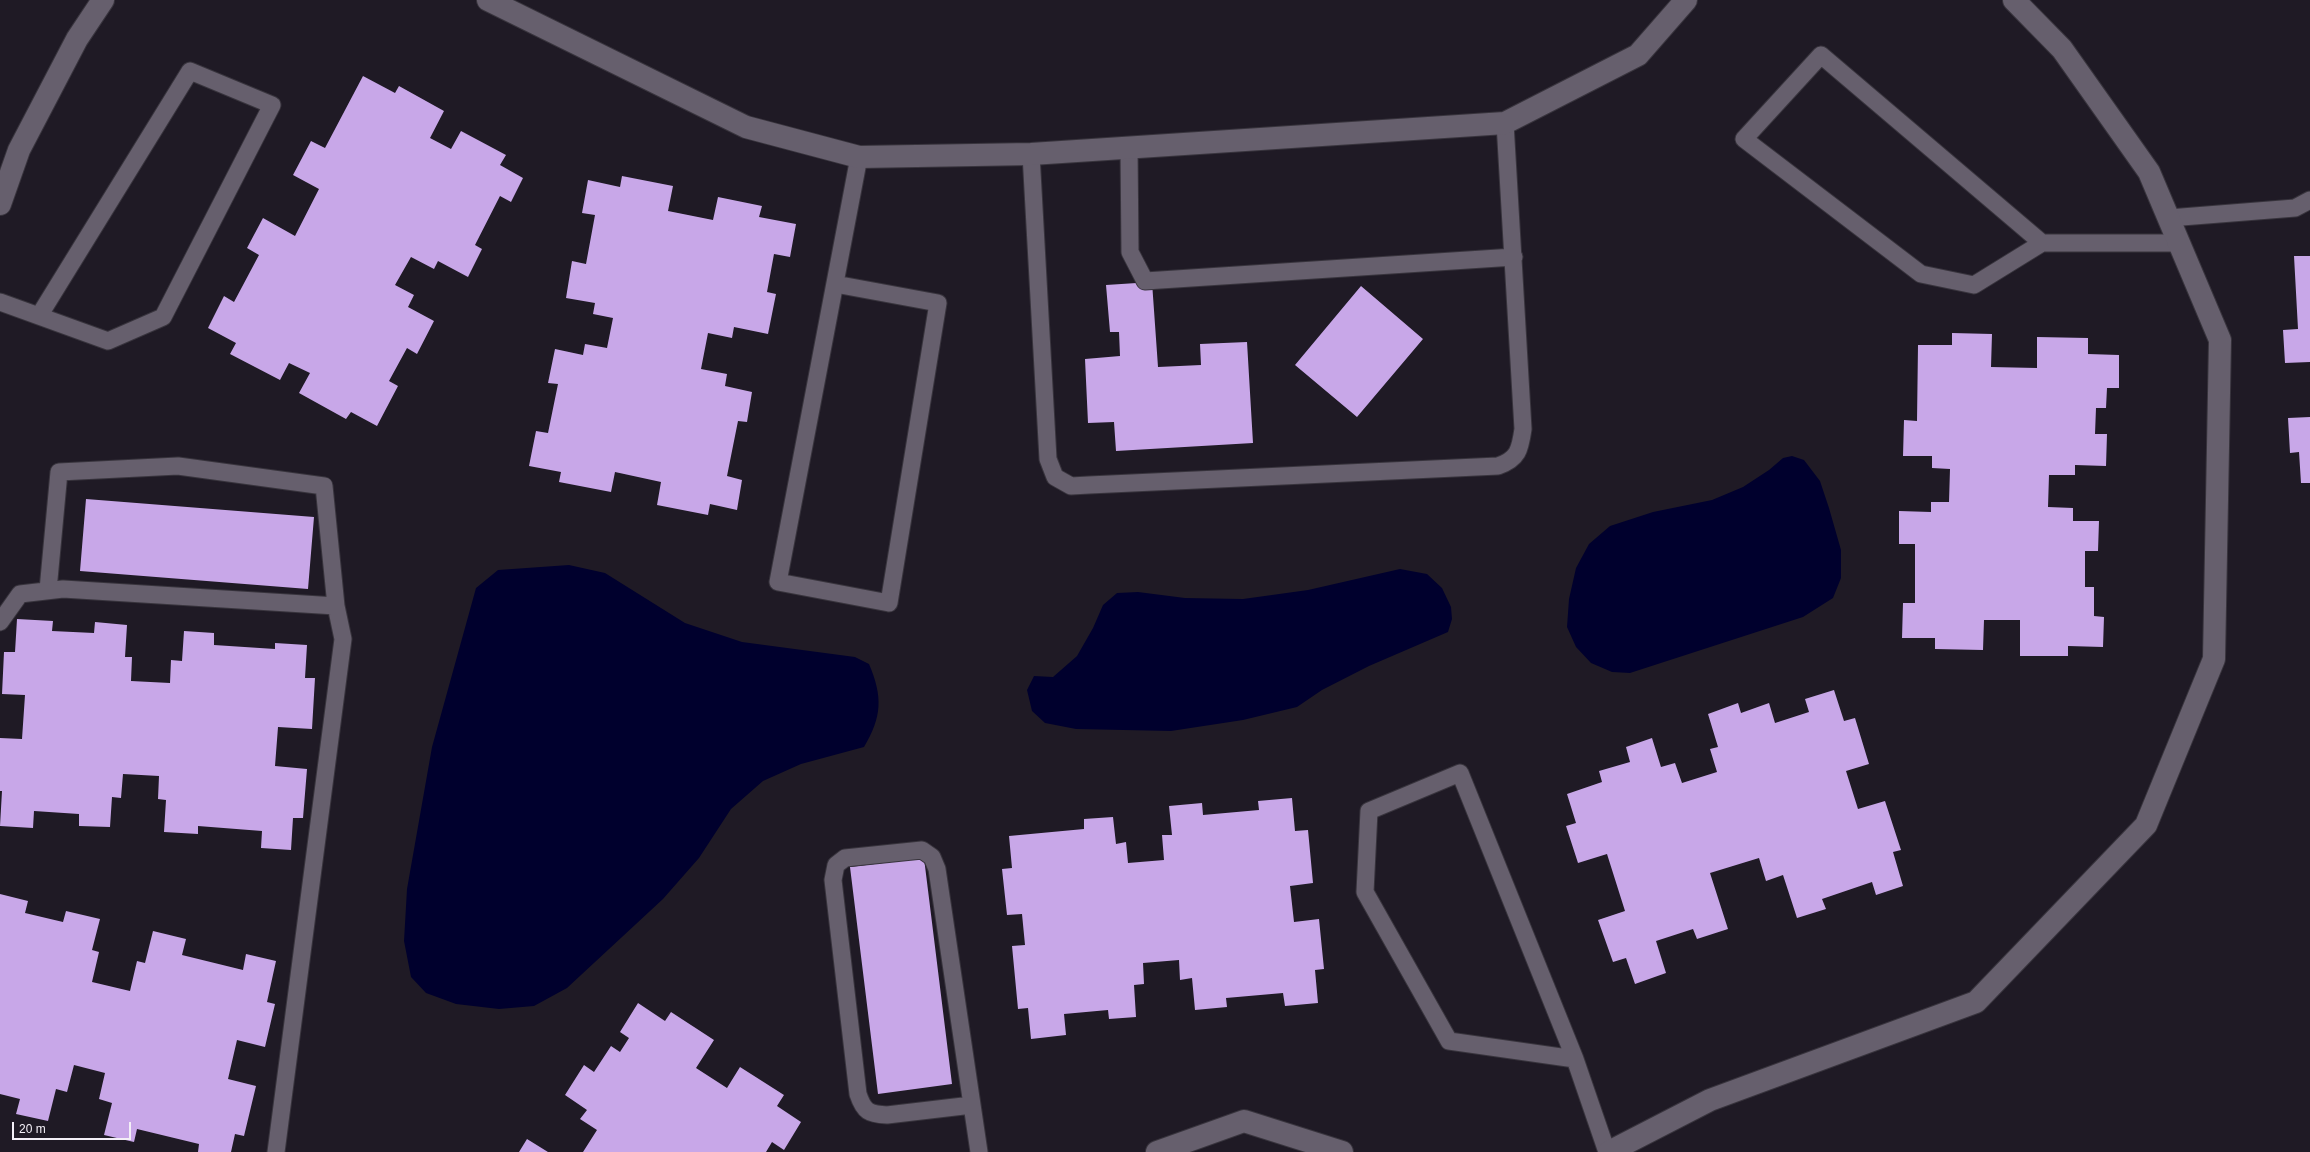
<!DOCTYPE html>
<style>
body{margin:0}
#map{position:relative;width:2310px;height:1152px;overflow:hidden;background:#1f1a25;font-family:Arial,sans-serif}
canvas{display:block}
.scale{position:absolute;left:12px;top:1122px;width:119px;height:18px;box-sizing:border-box;border:2px solid #f3eff7;border-top:0;padding-left:5px;font-size:12px;line-height:14px;white-space:nowrap;color:#f3eff7;-webkit-text-stroke:3px #1f1a25;paint-order:stroke}
</style>
<div id="map">
<canvas width="2310" height="1152"></canvas>
<div class="scale">20 m</div>
</div>
<script>
const context = document.querySelector('canvas').getContext('2d');
context.lineJoin = 'round';
function fillPath(path, color) { context.fillStyle = color; context.fill(path, 'evenodd'); }
function trace(path, color, width, dash) { context.strokeStyle = color; context.lineWidth = width; context.lineCap = dash ? 'butt' : 'round'; context.setLineDash(dash || []); context.stroke(path); }
const water = new Path2D(`
 M1792,456L1804,460L1820,481L1829,508L1841,550V578L1833,598L1803,617L1630,673L1612,672L1591,663L1576,647L1567,627L1569,599L1576,568L1589,544L1610,526L1653,512L1712,500L1743,487L1769,470L1783,458Z
 M569,565L605,573L685,623L742,642L855,657L869,664C883,697 882,717 864,747L801,764L763,781L731,809L699,858L663,899L567,988L534,1006L499,1009L456,1004L426,993L411,977L404,941L407,889L432,747L476,588L498,570Z
 M1400,569L1427,574L1442,588L1451,607L1452,619L1448,632L1369,666L1322,690L1297,707L1243,720L1171,731L1076,729L1045,723L1032,711L1027,690L1034,676L1053,677L1077,656L1093,628L1103,605L1117,593L1138,592L1185,598L1243,599L1308,590Z`);
const building = new Path2D(`
 M363,76L395,93L399,86L444,111L430,138L451,149L461,131L506,155L500,165L523,178L511,202L500,196L475,245L482,249L468,277L438,261L434,269L411,257L395,285L414,295L408,307L434,321L417,354L407,348L389,381L398,386L377,426L351,412L346,419L299,393L310,373L289,363L280,380L230,354L236,343L208,328L224,296L234,302L259,255L247,248L263,218L295,236L319,189L293,175L311,141L325,148Z
 M622,176L673,186L668,211L713,220L718,197L762,206L759,217L796,224L790,257L774,254L767,292L776,294L768,334L734,327L732,338L708,333L701,369L727,374L725,386L752,392L747,422L738,421L727,476L742,480L737,510L710,504L708,515L657,505L661,482L615,472L611,492L559,482L561,472L529,466L536,431L548,433L558,384L548,383L555,349L583,355L585,344L607,348L613,318L593,314L595,303L566,298L572,261L586,264L595,215L582,213L588,180L620,187Z
 M2294,256H2310V362L2285,363L2283,330L2298,329Z
 M1152,282L1158,367L1201,365L1200,344L1247,342L1253,443L1116,451L1114,422L1088,423L1085,359L1120,356L1119,332H1110L1106,285Z
 M1361,286L1423,339L1357,417L1295,365Z
 M1952,333L1992,334L1991,367L2037,368V337L2088,338V354L2119,355V388H2107L2106,408H2096L2095,434H2107L2106,466L2075,465V475H2049L2048,507L2073,508V521H2099L2098,551H2085V587H2094V616L2104,617L2103,647L2068,646V656H2020V620H1984L1983,650L1935,649V638H1902L1903,603H1915V544H1899V511L1931,512V502H1949L1950,469L1932,468V456H1903L1904,420L1917,421L1918,345H1952Z
 M2310,417V483H2301L2299,452L2290,453L2288,418Z
 M86,499L314,517L308,589L80,571Z
 M17,619L53,621L52,631L94,633L95,622L127,625L125,657H132L131,681L170,683L171,660L182,661L184,631L214,633V645L275,649V643L307,645L305,678H315L312,729L278,727L275,766L307,769L303,818H293L291,850L261,848L262,831L198,826V834L164,832L166,800L158,799L159,776L123,774L121,798L112,797L110,827L79,826V814L34,811L33,828L0,826L2,791H0V738L22,739L25,695L2,694L4,652H15Z
 M1834,690L1844,721L1855,718L1869,764L1846,771L1858,809L1885,801L1901,850L1893,852L1903,886L1876,895L1872,882L1822,899L1826,909L1797,918L1783,875L1766,881L1759,858L1710,873L1728,929L1697,939L1693,929L1656,941L1666,973L1635,984L1626,958L1613,962L1598,920L1625,911L1607,854L1578,863L1566,826L1576,823L1567,794L1602,782L1599,771L1630,762L1626,747L1652,738L1661,767L1675,763L1682,783L1717,772L1710,749L1718,747L1708,714L1738,703L1741,713L1769,703L1775,723L1809,712L1805,699Z
 M1292,798L1295,831L1308,830L1313,883L1290,886L1294,922L1319,919L1324,969L1315,970L1318,1003L1285,1006L1283,993L1226,998L1227,1007L1195,1010L1192,978L1180,980L1179,960L1143,963L1144,984L1134,985L1136,1017L1109,1019L1108,1010L1064,1014L1066,1035L1031,1039L1028,1008L1018,1009L1012,946L1025,945L1022,914L1007,915L1002,869L1012,868L1009,836L1084,829V819L1113,817L1116,844L1126,842L1128,863L1164,860L1162,835H1172L1169,806L1202,803L1203,815L1259,810L1258,801Z
 M924,858L952,1084L878,1094L850,867Z
 M0,894L28,901L25,913L63,922L66,911L100,919L92,950L99,952L92,982L130,991L137,961L145,963L153,931L186,939L182,955L243,970L246,954L276,961L267,1002L275,1004L265,1047L237,1040L228,1079L256,1086L244,1136L235,1134L231,1152H198L199,1144L137,1129L134,1142L104,1135L112,1103L99,1099L105,1073L74,1065L67,1092L56,1089L48,1121L16,1114L20,1099L0,1094Z
 M638,1003L665,1021L671,1012L714,1040L696,1068L727,1088L740,1067L784,1095L777,1106L801,1122L784,1150L772,1142L766,1152H583L597,1130L580,1119L587,1110L565,1095L584,1065L594,1072L611,1046L620,1052L629,1038L620,1032Z
 M527,1139L548,1152H519Z`);
const service = new Path2D(`
 M1129,148L1130,252L1145,281L1514,257
 M1031,154L1048,459L1055,477L1071,486L1089,485L1498,466C1518,459 1520,450 1523,429L1505,123
 M2169,218L2295,208L2310,200
 M2042,243L1974,285L1921,274L1744,139L1821,55L2042,243H2180
 M835,284L938,303L889,603L778,582L859,157
 M0,302L108,341L163,317L272,105L190,71L39,316
 M48,590L59,472L178,466L324,486L336,606
 M0,622L20,594L63,589L336,606L343,639L276,1152
 M1575,1059L1449,1041L1365,892L1369,811L1460,773L1575,1059L1607,1152
 M972,1105L887,1115C869,1114 864,1112 858,1094L833,880L836,865L845,858L922,850L932,857L937,869L979,1152`);
const minor = new Path2D(`
 M488,0L746,127L859,157L1031,154L1505,123L1638,55L1686,0
 M0,204L19,150L77,39L103,0
 M1157,1152L1244,1121L1342,1152
 M1609,1152L1710,1100L1976,1002L2146,825L2214,659L2220,340L2149,172L2062,49L2014,0`);
fillPath(water, '#00002d');
fillPath(building, '#c8a7e8');
trace(service, '#38343d', 19);
trace(minor, '#38343d', 24);
trace(service, '#665f6d', 17);
trace(minor, '#665f6d', 22);
</script>
